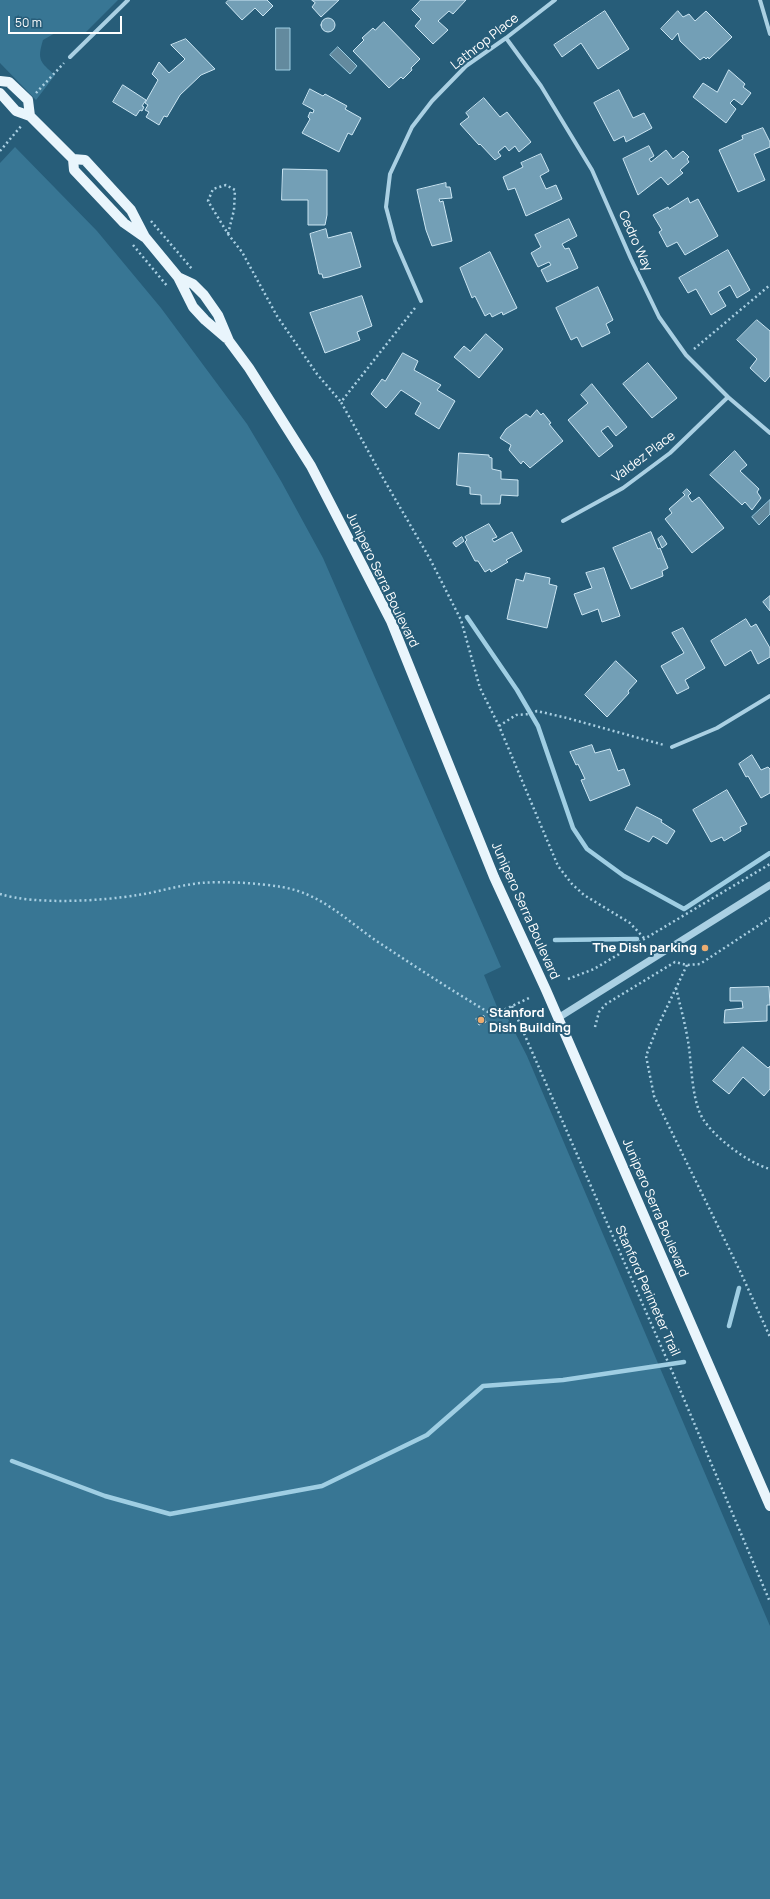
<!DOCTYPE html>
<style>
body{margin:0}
#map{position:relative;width:770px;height:1899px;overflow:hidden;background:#275d79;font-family:Manrope,sans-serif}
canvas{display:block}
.scale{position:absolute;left:8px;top:16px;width:114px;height:18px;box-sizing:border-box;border:2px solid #fff;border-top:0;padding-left:5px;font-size:12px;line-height:14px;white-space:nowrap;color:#fff;-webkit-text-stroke:3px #275d79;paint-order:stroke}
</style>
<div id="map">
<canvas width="770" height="1899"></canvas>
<div class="scale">50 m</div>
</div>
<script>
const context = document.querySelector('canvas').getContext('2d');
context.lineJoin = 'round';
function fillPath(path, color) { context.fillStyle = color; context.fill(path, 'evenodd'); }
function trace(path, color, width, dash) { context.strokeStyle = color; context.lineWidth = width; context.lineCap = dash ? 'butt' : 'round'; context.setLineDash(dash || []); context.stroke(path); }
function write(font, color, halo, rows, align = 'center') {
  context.font = font + ' Manrope,sans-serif'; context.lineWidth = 4; context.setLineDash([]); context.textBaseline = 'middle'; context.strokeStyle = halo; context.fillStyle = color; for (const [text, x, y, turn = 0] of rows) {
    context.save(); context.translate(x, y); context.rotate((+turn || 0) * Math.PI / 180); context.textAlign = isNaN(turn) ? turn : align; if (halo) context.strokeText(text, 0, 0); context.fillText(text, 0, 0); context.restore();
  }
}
const green = new Path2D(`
 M0,0H118L85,33L57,32L43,40C37,60 40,62 55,75L36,100L0,63Z
 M15,147L97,231L161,308L247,424L281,481L323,558L501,967L484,975L502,1019L507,1017L527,1056L770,1626V1899H0V163Z`);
const water = new Path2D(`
 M276,28H290V70H276Z
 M338,47L357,66L350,74L330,55Z
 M770,500V514L759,525L752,517Z`);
const stream = new Path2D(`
 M467,617L517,690L538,726L573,828L587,849L624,876L684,909L770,853
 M555,940L637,939
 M729,1326L739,1288
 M12,1461L105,1496L170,1514L322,1486L427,1435L483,1386L563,1380L684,1362`);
const building = new Path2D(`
 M229,0H267L273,6L263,16L255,8L242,20L226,3Z
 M312,0H339L321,17L312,7L315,3Z
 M421,0H466L453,14L449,11L438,21L448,30L433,44L415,26L421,19L412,10Z
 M605,11L629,49L598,69L581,43L562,57L554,45Z
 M678,11L683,17L689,14L695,21L706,11L732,37L709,59L708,57L706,59L704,57L700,60L680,41L678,33L672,40L661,29Z
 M321 25a7 7 0 1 1 14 0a7 7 0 1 1-14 0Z
 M384,22L420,59L411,68L412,70L403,79L401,77L389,88L353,51L364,40L362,38L373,28L375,30Z
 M186,39L215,69L201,75L180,95L167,117L164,116L159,125L146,117L149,112L145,110L148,105L145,103L158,80L152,74L159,62L169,73L182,62L185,59L171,45Z
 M729,70L745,84L743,87L751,93L742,105L734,99L730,103L736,109L726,123L693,97L703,83L717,92Z
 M123,85L146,100L142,106L144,107L142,111L140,110L136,116L113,102Z
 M310,89L323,96L325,94L347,106L345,109L361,118L352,135L348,133L339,152L302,133L310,119L308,117L310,112L313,113L314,110L303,104Z
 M619,90L633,118L644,113L652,128L626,142L624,136L614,141L594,103Z
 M484,98L500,117L507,112L531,142L519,152L515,146L509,151L505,146L498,152L501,156L495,160L480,144L479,145L460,124L469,117L466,113Z
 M763,128L770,142V147L754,154L765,180L738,192L719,150L743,139L742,136Z
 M649,146L654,156L649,159L651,162L666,150L673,159L683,151L689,157L687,159L689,162L680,170L683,173L668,185L661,177L638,195L623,159Z
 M541,154L549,171L540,176L546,189L556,185L562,199L526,216L515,188L508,190L503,177L523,167L521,163Z
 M283,169L327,170V215L325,225H308V200H282Z
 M446,183V187H450L452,198L439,199L440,202L443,201L452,241L432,246L426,230L417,190Z
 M688,198L690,203L698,199L718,236L685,255L677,242L667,247L659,232L662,230L653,215L668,207L669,209Z
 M569,219L577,236L562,244L565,249L569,248L578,268L547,282L541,270L551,265L549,262L538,267L531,253L541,247L535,235Z
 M326,229L328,238L351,232L361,267L329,277L323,278L322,274H319L310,234Z
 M728,250L750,290L737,298L730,285L718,292L726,306L711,315L696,289L688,293L679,278Z
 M490,252L517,308L503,315L502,312L492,317L490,313L485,316L475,296L472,298L460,268Z
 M598,287L613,320L606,324L610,333L582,347L577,337L571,340L556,308Z
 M362,296L372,326L357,332L360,340L325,353L310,313Z
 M757,320L770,331V376L765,382L750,368L757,359L737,340Z
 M486,334L503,349L479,378L454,357L464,346L470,351Z
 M403,353L418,361L414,370L441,385L437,390L455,401L439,429L415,414L421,403L401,390L386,408L371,394L382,379L385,381Z
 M648,363L677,398L652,418L623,384Z
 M592,384L627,427L616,436L608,426L601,431L613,446L599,457L568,420L588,403L581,395Z
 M537,410L541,415L543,413L551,423L549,424L563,441L530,468L523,461L521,464L509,450L511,445L500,438L506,429L526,414L530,417Z
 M735,451L747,465L740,471L759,489L757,492L761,498L752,510L745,502L742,505L710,475Z
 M459,453L489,455V457L492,458V469L501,471V479L518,480V496L501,495L500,504H481V495L470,494V487L457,485Z
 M687,489L691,493L688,496L692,502L699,497L724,528L692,553L665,519L672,513L669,509L685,495L683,493Z
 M489,524L497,537L492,539L494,542L512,532L522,551L506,560L508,562L491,572L490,569L485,572L478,561H475L465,542L467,540L465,537Z
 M651,532L658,549L660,548L668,568L662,571L663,576L631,589L613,548Z
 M662,536L667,544L662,548L658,539Z
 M462,537L464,541L456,547L453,543Z
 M604,568L620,616L602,622L598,609L582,615L574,594L592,588L586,573Z
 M526,573L550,578L549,584L557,586L547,628L507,619L516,579L523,581Z
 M770,596V611L763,602Z
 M746,619L751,627L756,624L770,648V657L758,664L751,650L725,666L711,641Z
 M683,628L705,668L685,680L689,688L677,694L661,666L684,653L672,633Z
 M616,661L637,681L628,691L629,693L607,717L585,695Z
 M592,745L595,753L610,749L618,771L624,769L630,785L590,801L581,780L585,779L578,764L576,765L570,752Z
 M752,755L761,770L768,767L770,769V793L761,798L748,776L746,777L739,764Z
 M727,790L747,824L740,827L741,831L724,841L722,837L711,842L693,810Z
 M637,807L662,820L661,822L675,831L667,844L653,836L649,842L625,830Z
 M769,987L770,1005H767V1021L724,1023L725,1010L743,1008L742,1001H730V988Z
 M484,1016L486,1022L479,1025L476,1019Z
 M743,1047L768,1068L770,1066V1089L764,1096L743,1077L729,1094L713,1081Z`);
const path = new Path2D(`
 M36,93L64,63
 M0,151L22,125
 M151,221L192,269
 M228,234L234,210L235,190L226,185L213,189L208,201L228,234L242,252L277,316L317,374L341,402
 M133,245L168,287
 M415,308L341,402L383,478L430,559L461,620L480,688L499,726L558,866L572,884L584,895L630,923L644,938
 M694,349L770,285
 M499,726L516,715L530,714L537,711L567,718L664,745
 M0,894C35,905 102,901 138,895C159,892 179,885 201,883C225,881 258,883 282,887C322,894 346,920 378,942C416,967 454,992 493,1015L529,998
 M687,965L657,1028L646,1056L654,1096L740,1271L770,1337
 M568,979L594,969L770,864
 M676,988C680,1005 685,1023 688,1041C692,1064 691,1099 703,1119C715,1138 748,1163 770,1169
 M512,1006L675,1378L770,1602
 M595,1027L599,1012L606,1004L675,962L687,965L700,964L770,918`);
const minor = new Path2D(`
 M760,0L770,34
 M506,38L541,86L592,170L631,259L659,317L686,355L728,397L770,433
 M70,57L128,0
 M421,301L395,241L386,207L390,174L412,127L432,101L466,66L506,38L555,0
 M563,521L623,488L670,453L728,397
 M672,747L717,728L770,696`);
const tertiary = new Path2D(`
 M558,1018L770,885`);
const primary = new Path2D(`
 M0,81L9,82L28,100L30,116
 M0,93L16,111L30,116L73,159L74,170L124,223L144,237
 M73,159L85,160L131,210L145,237L178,277L193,307L205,320L226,338
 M178,277L193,284L204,295L218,315L229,341L249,368L311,466L391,621L494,877L546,990L770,1506`);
const markers = [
 [705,948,4,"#ebac70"],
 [481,1020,4,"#ebac70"]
];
const streetNames = [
 ["Lathrop Place",485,42,-38],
 ["Cedro Way",635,241,66],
 ["Valdez Place",644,457,-37],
 ["Junipero Serra Boulevard",382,580,64],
 ["Junipero Serra Boulevard",525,911,66],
 ["Junipero Serra Boulevard",655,1208,67],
 ["Stanford Perimeter Trail",647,1291,66]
];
const poiNames = [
 ["The Dish parking",697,948],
 ["Stanford",489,1013,"left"],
 ["Dish Building",489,1028,"left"]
];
fillPath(green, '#387694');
fillPath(water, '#638a9e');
trace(water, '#9fcee3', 1);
trace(stream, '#9fcee3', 4.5);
fillPath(building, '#739fb6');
trace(building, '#cce6f3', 1);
trace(path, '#aad0e3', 2.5, [2, 3]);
trace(minor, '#aad0e3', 4);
trace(tertiary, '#aad0e3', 7);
trace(primary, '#e9f5fc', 10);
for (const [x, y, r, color] of markers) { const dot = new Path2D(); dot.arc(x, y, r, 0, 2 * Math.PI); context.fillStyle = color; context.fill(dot); trace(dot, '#275d79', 1.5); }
write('13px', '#fff', '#275d79', streetNames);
write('bold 13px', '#fff', '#275d79', poiNames, 'right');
</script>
